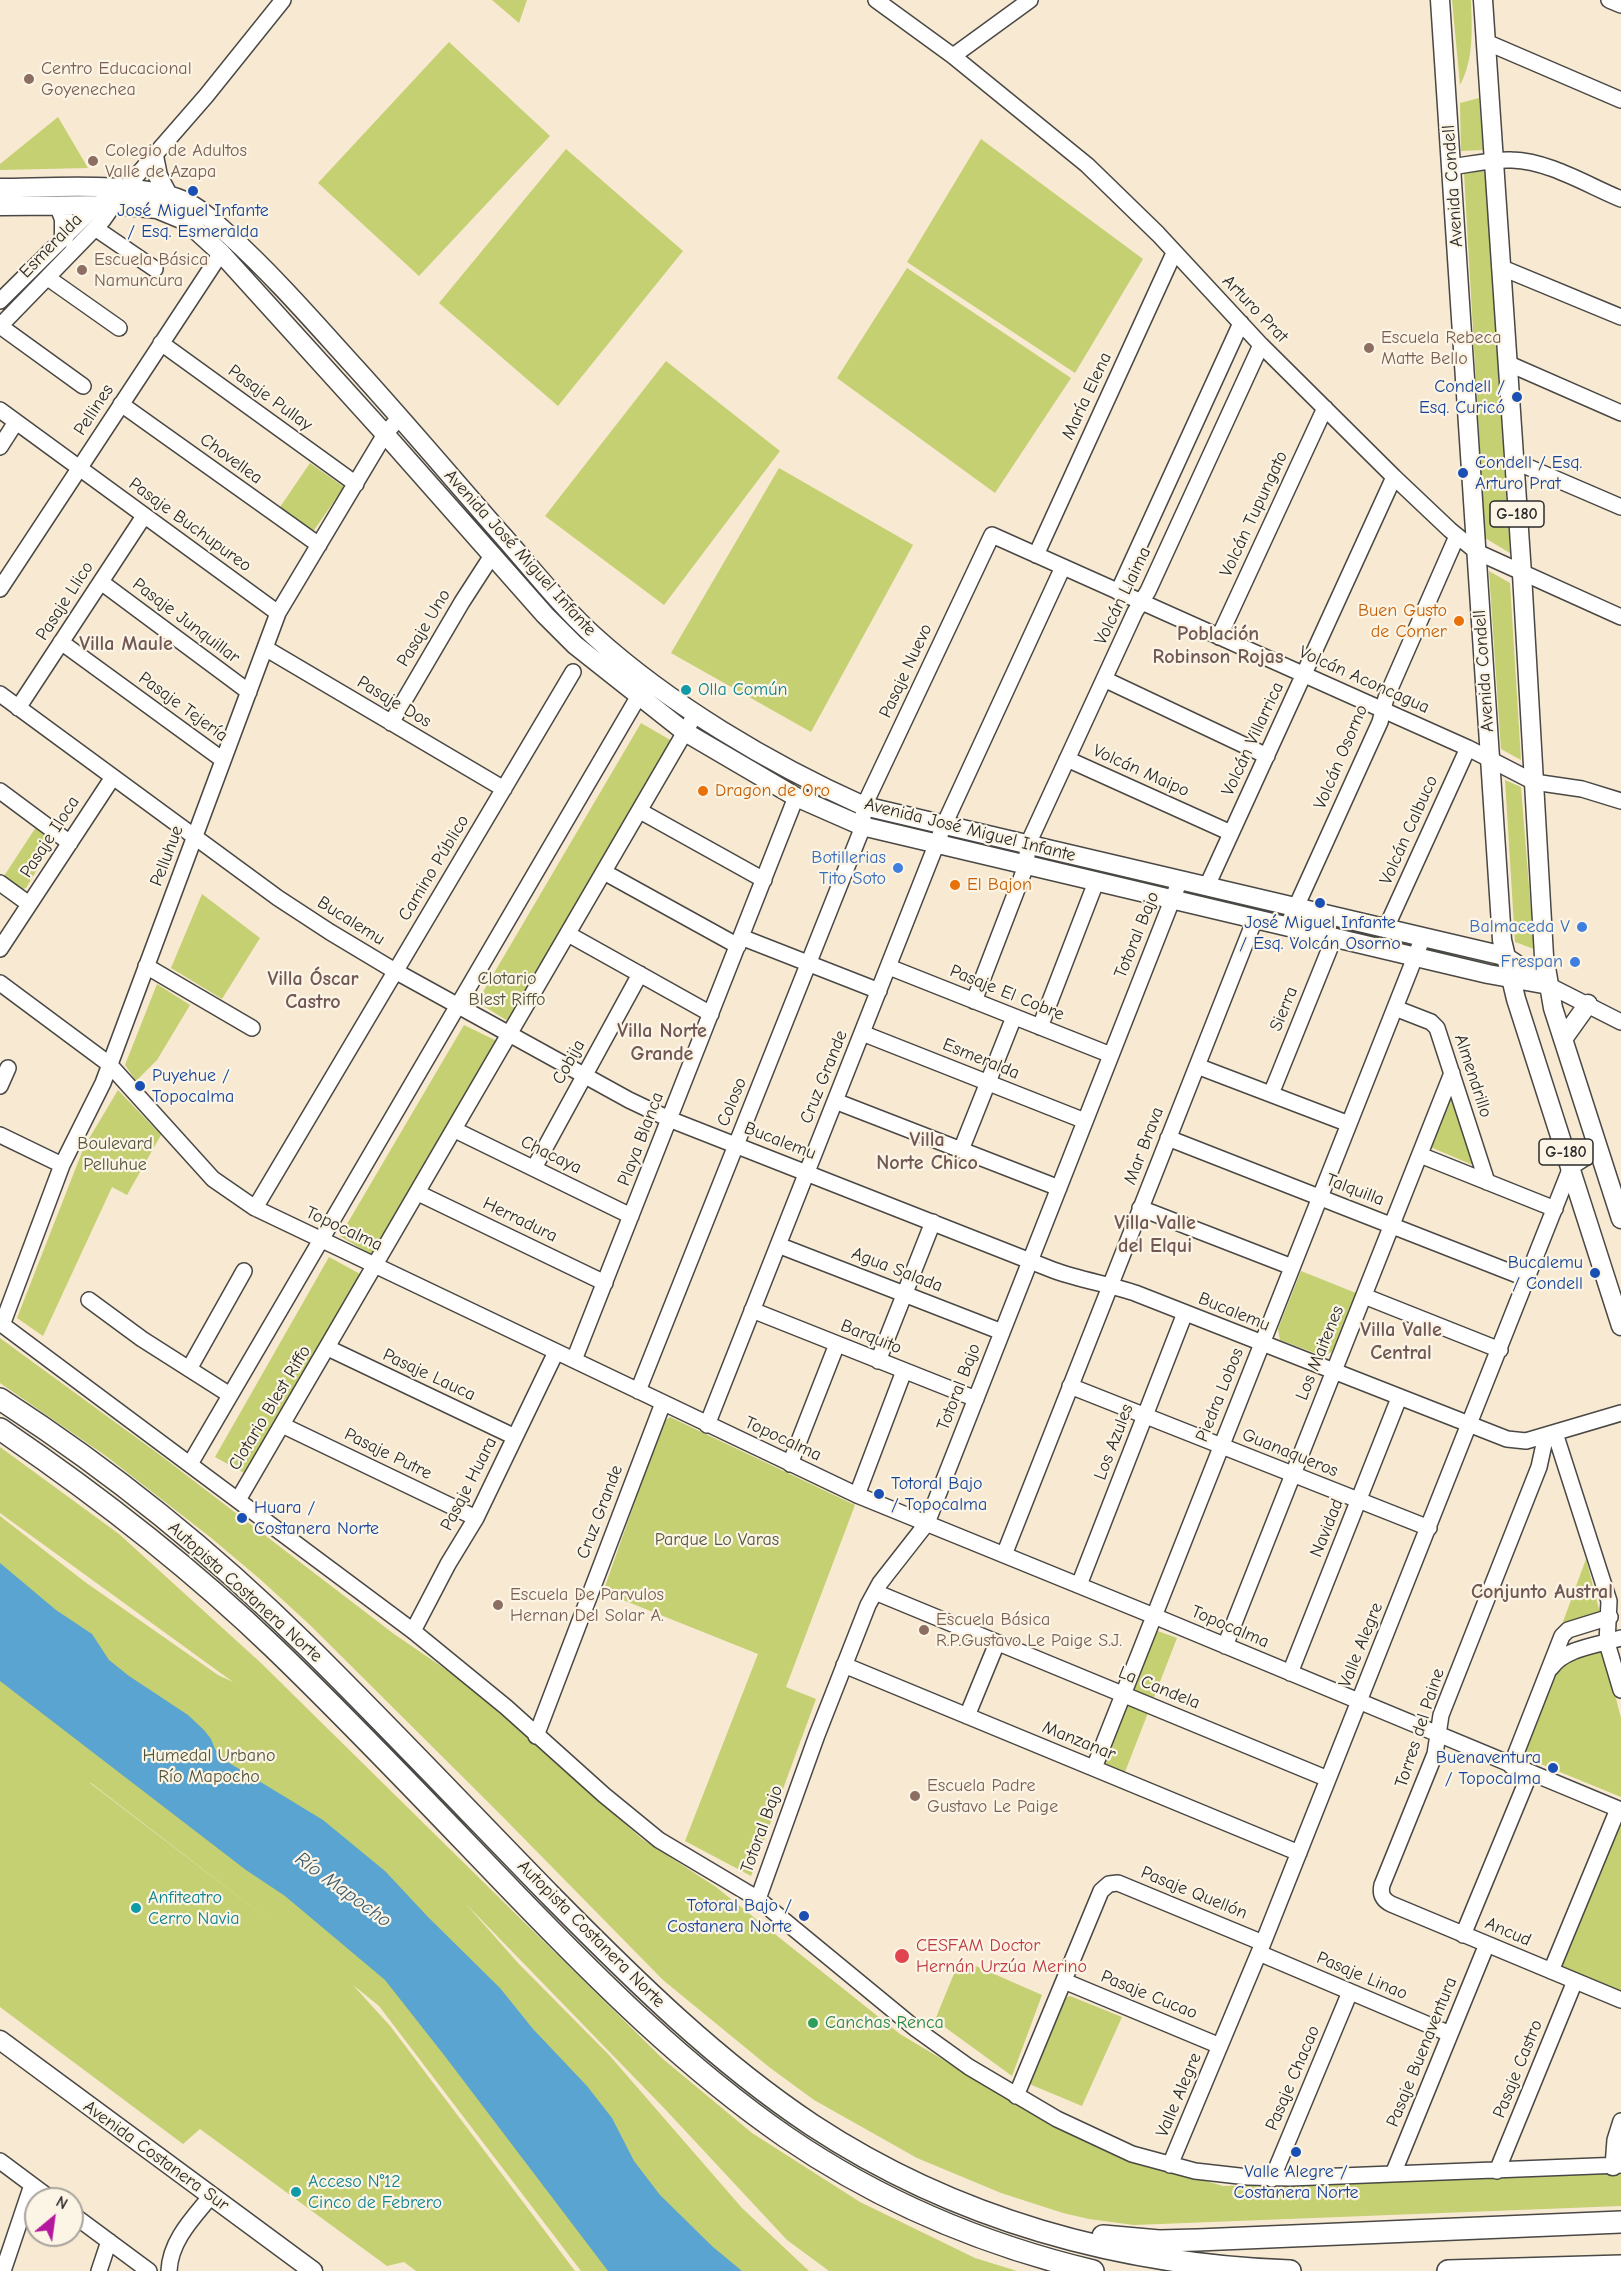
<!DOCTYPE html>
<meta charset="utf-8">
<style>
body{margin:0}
#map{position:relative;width:1621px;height:2271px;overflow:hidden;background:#f8e9d3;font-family:"Comic Neue",sans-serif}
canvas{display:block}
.north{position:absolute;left:24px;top:2187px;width:60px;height:60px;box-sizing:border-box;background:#fcf5e5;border:2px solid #a8a49b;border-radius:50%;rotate:29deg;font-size:16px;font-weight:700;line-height:24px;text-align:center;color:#2b2b2b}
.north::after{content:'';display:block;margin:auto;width:21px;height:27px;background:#b5179e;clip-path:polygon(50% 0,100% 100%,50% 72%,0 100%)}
</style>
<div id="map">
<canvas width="1621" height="2271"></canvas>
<div class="north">N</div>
</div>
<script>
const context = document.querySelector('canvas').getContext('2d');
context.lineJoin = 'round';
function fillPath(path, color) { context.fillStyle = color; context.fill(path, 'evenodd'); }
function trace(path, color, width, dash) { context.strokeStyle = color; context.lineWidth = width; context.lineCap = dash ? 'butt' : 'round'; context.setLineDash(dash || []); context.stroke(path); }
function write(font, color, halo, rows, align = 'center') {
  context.font = font + ' "Comic Neue",sans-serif'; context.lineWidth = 4.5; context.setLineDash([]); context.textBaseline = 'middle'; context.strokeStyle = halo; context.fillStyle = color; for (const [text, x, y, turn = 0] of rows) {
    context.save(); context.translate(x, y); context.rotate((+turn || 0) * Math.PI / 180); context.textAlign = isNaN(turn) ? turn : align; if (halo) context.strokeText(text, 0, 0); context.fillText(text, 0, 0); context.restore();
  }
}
const green = new Path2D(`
 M492,0H527L519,23Z
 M1452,0H1471C1472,28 1474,60 1460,85Z
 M449,42L550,136L419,276L318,183Z
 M1479,98L1483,150L1461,151L1460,103Z
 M58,117L88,168L0,170V164Z
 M981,139L1143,259L1075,373L907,262Z
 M566,149L683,251L558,406L439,303Z
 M1485,171L1510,553L1485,538L1464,173Z
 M907,268L1071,378L995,493L837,378Z
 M666,361L780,451L664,605L545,516Z
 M310,463L344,487L312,533L278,510Z
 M779,468L913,545L811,732L671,653Z
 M1489,571L1510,583L1521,760L1501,749Z
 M641,723L672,741L511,1023L477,1002Z
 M1505,780L1521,787L1534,949L1515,942Z
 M36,827L55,840L26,888L20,890L4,876Z
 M202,894L260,938L222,999L171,968Z
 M157,984L190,1005L157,1060L136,1081L125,1065Z
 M464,1025L499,1042L373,1256L340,1236Z
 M118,1090L161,1135L127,1195L112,1187L43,1336L17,1318L84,1147Z
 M1449,1094L1475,1166L1428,1146Z
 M329,1257L362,1275L246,1474L215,1457Z
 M1301,1271L1356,1293L1332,1352L1323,1356L1280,1340L1278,1329Z
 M0,1338L160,1455L394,1634L457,1677L497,1709L642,1839L716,1887L900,2034L1022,2107L1125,2157L1223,2186L1350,2183L1621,2171V2206L1134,2225L1089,2219L1063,2213L1001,2193L917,2158L814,2100L769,2067L663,1980L498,1812L310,1625L261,1580L210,1537L106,1456L0,1383Z
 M670,1417L855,1505L786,1687L816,1699L751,1876L685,1841L758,1654L603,1592L663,1422Z
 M0,1447L119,1534L261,1663L663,2059L752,2133L860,2202L975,2258L1017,2271H829L787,2240L663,2107L466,1904L518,1963L610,2056L742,2208L809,2271H581L379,2006L353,1985L391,2027L575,2271H416L404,2262L387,2266L200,2129L183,2144L0,2007V1516L85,1582L218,1675L233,1682L0,1513ZM90,1783H91L282,1930Z
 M1586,1559L1601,1617L1560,1630Z
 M1155,1630L1177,1638L1125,1772L1104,1763Z
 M1603,1648L1621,1718V1797L1521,1756L1557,1669L1570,1657Z
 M1620,1824H1621V1991L1561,1966Z
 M960,1959L1042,1995L1012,2076L935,2020Z
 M1070,1996L1122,2017L1082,2106L1027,2083L1061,2000Z`);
const water = new Path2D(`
 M0,1563L56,1610L92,1634L109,1660L129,1676L188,1715L204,1730L211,1739L215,1749L226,1761L323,1820L385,1871L428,1917L500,1988L533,2029L587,2086L612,2118L634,2161L660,2195L713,2247L742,2271H608L444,2055L385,1980L285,1896L246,1870L0,1681Z`);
const minor = new Path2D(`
 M876,0L953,56L1087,165L1158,234L1261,345L1394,477L1450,530L1477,552L1621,617
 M1609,0L1621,5
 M1486,42L1621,100
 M953,56L1030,0
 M1452,167C1472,164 1492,159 1512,160C1549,161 1587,185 1621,199
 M95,228L155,269
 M1500,267L1621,317
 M48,278L119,328
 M0,301L96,206L103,201
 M161,343L356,484
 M1507,363L1621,413
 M83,386L0,326L103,220L125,189L206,96L283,0
 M121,404L319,545
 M0,410L278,613
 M0,447L16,422
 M1514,461L1621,507
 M1036,555L1174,253
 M101,582L249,692
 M0,589L221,253
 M1118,592L1241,323
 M1219,637L1325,408
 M61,642L223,760
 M265,648L504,789
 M1104,679L1267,756
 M0,694L278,898L330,932L395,971L629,1100L669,1119L1053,1270C1080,1280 1108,1284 1135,1293L1507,1439L1526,1441L1621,1413
 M18,708L144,516
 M391,723L462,602L493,554
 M1067,759L1231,833
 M0,791L70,843
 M640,811L764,880
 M604,872L738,946
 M0,883L29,904
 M1207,886L1394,477
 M1287,927L1380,722L1386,698L1457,536
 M1386,928L1468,748
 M568,934L711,1014
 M741,937L879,991
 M0,949L113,777
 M146,966L252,1028
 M889,967L1111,1055
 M0,983L109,1064L213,1179L255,1208L857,1495L1154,1616L1621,1810
 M1548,985L1621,1022
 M974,1001L1026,866L1028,844L1135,612L1148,591L1261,345
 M1395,1008L1431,1022L1437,1028L1487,1182
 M1040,1027L1096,882
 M862,1033L1085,1121
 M1197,1066L1349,1124
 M0,1086L8,1068
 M1271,1094L1334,938
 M835,1101L1059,1188
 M455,1130L631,1216
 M0,1135L62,1165
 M1168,1138L1528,1279
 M961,1150L1014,1017
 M1420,1155L1555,1209
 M534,1168L640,974
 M418,1193L605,1283
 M255,1208L573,672
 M1140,1208L1292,1267
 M778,1245L1002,1332
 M1364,1296L1500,1350
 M89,1300L142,1339L230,1395
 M752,1310L976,1399
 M0,1323L413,1631L506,1707L604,1795L659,1840L758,1899L916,2029L969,2067L1057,2119L1132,2154L1195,2171L1248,2177L1290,2178L1621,2165
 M2,1325L62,1165L103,1083L278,613L385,434L400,417
 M328,1348L515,1437
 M574,1360L796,797
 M878,1361L933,1222
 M189,1369L244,1271
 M1070,1386L1429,1528
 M638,1391L862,829L864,806L992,535L1468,748L1534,782L1582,789L1621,801
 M282,1425L476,1518
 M707,1425L944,825L1063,567
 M1555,1433L1609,1601L1607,1643L1621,1690
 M1546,1435L1539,1467L1441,1715L1435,1754L1382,1885C1380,1894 1383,1900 1391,1904L1621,2000
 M190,1464L644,687
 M790,1464L837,1344
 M857,1495L904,1371
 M238,1500L696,713
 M1004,1555L1255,919
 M1079,1585L1185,1313
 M875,1592L1328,1779
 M413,1631L448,1564L476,1518L556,1352
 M1225,1646L1452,1073
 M844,1665L1299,1853
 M1551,1668C1564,1648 1599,1645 1621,1638
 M1290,1673L1399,1398
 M967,1716L997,1643
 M536,1736L663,1403
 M1511,1766L1562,1636L1568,1630L1610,1617
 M1094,1768L1423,937
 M758,1899L817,1735L868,1605L880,1583L927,1523L1180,880
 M1463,1935L1530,1773
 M1259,1953L1450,2034
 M1551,1971L1618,1809
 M1064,1981L1220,2046
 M1016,2096L1101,1891L1109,1884L1118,1883L1263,1943
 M0,2161L51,2199
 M1170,2165L1263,1943L1571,1167L1599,1149
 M1613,2166L1615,2140L1621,2121
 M1497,2171L1575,1981
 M1393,2174L1487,1944
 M1272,2179L1350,1992
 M72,2214L149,2271
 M3,2271L32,2185
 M99,2271L109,2241
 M169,2271C170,2241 193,2218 211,2196`);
const major = new Path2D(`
 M1440,0L1502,940L1516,999L1621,1326
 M1483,0L1522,574L1544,956L1553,1008L1621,1219
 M154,156L158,176L168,195
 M0,188C49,188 138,181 182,200C201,208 215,223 230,236C274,276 313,321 353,365C404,421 453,479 503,536C532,569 560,605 593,635C669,704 770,764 864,806L1504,956L1548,985
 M0,206L116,205L157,209L186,221L221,253L385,434L545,615L575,645L685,732L796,797L862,826L1488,974L1543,984
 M59,206L64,219V238
 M1563,1039L1588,1004
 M0,2040L313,2271
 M1613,2166L1621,2159`);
const highway = new Path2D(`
 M0,1399C110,1470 213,1553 306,1645C390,1728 471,1814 553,1898C634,1980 716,2061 812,2125C955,2219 1120,2265 1290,2271
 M0,1429C97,1495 189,1566 274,1648C356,1727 435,1811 514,1893C599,1981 685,2067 786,2137C878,2200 984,2245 1093,2271
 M1103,2236L1159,2241L1198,2240L1621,2222
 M1448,2271L1621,2266`);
const markers = [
 [29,79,6,"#8d6e63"],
 [93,161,6,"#8d6e63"],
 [193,191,6,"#1a4fb4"],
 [82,270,6,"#8d6e63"],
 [1369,348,6,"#8d6e63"],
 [1517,397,6,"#1a4fb4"],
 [1463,473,6,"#1a4fb4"],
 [1459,621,6,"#e8710a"],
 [686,690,6,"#0f9aa8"],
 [703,791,6,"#e8710a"],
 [898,868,6,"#3f7fe0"],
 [955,885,6,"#e8710a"],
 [1320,903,6,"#1a4fb4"],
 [1582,927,6,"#3f7fe0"],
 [1575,962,6,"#3f7fe0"],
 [140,1086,6,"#1a4fb4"],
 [1595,1273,6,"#1a4fb4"],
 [879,1494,6,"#1a4fb4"],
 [242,1518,6,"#1a4fb4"],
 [498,1605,6,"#8d6e63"],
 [924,1630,6,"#8d6e63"],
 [1553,1768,6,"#1a4fb4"],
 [915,1796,6,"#8d6e63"],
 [136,1908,6,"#0f9aa8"],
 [804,1916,6,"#1a4fb4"],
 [902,1956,8,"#e0444e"],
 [813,2023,6,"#2e9e5b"],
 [1296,2152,6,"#1a4fb4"],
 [296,2192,6,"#0f9aa8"]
];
const shields = [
 [1517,514,54],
 [1566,1152,54]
];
const shieldNames = [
 ["G-180",1517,514],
 ["G-180",1566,1152]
];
const educationNames = [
 ["Centro Educacional",41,69],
 ["Goyenechea",41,90],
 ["Colegio de Adultos",105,151],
 ["Valle de Azapa",105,172],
 ["Escuela Básica",94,260],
 ["Namuncura",94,281],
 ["Escuela Rebeca",1381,338],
 ["Matte Bello",1381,359],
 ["Escuela De Parvulos",510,1595],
 ["Hernan Del Solar A.",510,1616],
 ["Escuela Básica",936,1620],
 ["R.P.Gustavo Le Paige S.J.",936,1641],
 ["Escuela Padre",927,1786],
 ["Gustavo Le Paige",927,1807]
];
const streetNames = [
 ["Avenida Condell",1453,186,-94],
 ["Esmeralda",51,246,-46],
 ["Arturo Prat",1255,309,46],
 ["María Elena",1087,396,-65],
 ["Pasaje Pullay",270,398,36],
 ["Pellines",94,410,-57],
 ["Chovellea",231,459,36],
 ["Volcán Tupungato",1254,514,-65],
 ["Pasaje Buchupureo",190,525,36],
 ["Avenida José Miguel Infante",520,553,48],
 ["Volcán Llaima",1123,596,-64],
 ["Pasaje Llico",65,601,-57],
 ["Pasaje Junquillar",186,621,37],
 ["Pasaje Uno",424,628,-59],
 ["Pasaje Nuevo",906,671,-65],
 ["Avenida Condell",1484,671,-94],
 ["Volcán Aconcagua",1364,680,24],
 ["Pasaje Dos",394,702,31],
 ["Pasaje Tejería",183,707,36],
 ["Volcán Villarrica",1253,739,-65],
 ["Volcán Osorno",1341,757,-67],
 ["Volcán Maipo",1141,771,24],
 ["Avenida José Miguel Infante",970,830,14],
 ["Volcán Calbuco",1409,830,-66],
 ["Pasaje Iloca",50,837,-57],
 ["Pelluhue",167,856,-69],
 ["Camino Público",434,868,-59],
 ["Bucalemu",351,921,32],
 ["Totoral Bajo",1137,935,-68],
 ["Pasaje El Cobre",1007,993,22],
 ["Sierra",1284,1009,-68],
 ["Esmeralda",981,1059,22],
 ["Cobija",569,1062,-61],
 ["Almendrillo",1473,1076,72],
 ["Cruz Grande",824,1077,-68],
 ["Coloso",732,1102,-68],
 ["Playa Blanca",641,1139,-69],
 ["Bucalemu",780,1141,21],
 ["Mar Brava",1144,1146,-69],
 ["Chacaya",551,1155,26],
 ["Talquilla",1355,1190,21],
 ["Herradura",520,1220,26],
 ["Topocalma",344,1229,25],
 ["Agua Salada",897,1270,21],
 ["Bucalemu",1234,1312,22],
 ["Barquito",871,1337,22],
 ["Los Maitenes",1320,1353,-68],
 ["Pasaje Lauca",429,1375,25],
 ["Totoral Bajo",959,1387,-69],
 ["Piedra Lobos",1220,1395,-68],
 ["Clotario Blest Riffo",270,1408,-59],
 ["Topocalma",783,1439,25],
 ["Los Azules",1114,1442,-69],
 ["Guanaqueros",1290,1453,22],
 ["Pasaje Putre",388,1454,26],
 ["Pasaje Huara",469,1484,-63],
 ["Cruz Grande",600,1512,-69],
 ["Navidad",1327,1528,-68],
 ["Autopista Costanera Norte",245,1592,42],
 ["Topocalma",1230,1627,23],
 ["Valle Alegre",1361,1645,-68],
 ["La Candela",1159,1688,22],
 ["Torres del Paine",1420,1728,-72],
 ["Manzanar",1079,1741,22],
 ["Totoral Bajo",762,1829,-70],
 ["Pasaje Quellón",1194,1893,22],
 ["Ancud",1508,1932,23],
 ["Autopista Costanera Norte",591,1934,45],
 ["Pasaje Linao",1362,1976,23],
 ["Pasaje Cucao",1149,1995,22],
 ["Pasaje Buenaventura",1422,2052,-68],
 ["Pasaje Castro",1518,2069,-68],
 ["Pasaje Chacao",1293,2078,-67],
 ["Valle Alegre",1179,2095,-67],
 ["Avenida Costanera Sur",156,2156,36]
];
const transitNames = [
 ["José Miguel Infante",193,211,"center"],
 ["/ Esq. Esmeralda",193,232,"center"],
 ["Condell /",1505,387],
 ["Esq. Curicó",1505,408],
 ["Condell / Esq.",1475,463,"left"],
 ["Arturo Prat",1475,484,"left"],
 ["José Miguel Infante",1320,923,"center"],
 ["/ Esq. Volcán Osorno",1320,944,"center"],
 ["Puyehue /",152,1076,"left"],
 ["Topocalma",152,1097,"left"],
 ["Bucalemu",1583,1263],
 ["/ Condell",1583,1284],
 ["Totoral Bajo",891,1484,"left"],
 ["/ Topocalma",891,1505,"left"],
 ["Huara /",254,1508,"left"],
 ["Costanera Norte",254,1529,"left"],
 ["Buenaventura",1541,1758],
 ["/ Topocalma",1541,1779],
 ["Totoral Bajo /",792,1906],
 ["Costanera Norte",792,1927],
 ["Valle Alegre /",1296,2172,"center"],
 ["Costanera Norte",1296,2193,"center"]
];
const foodNames = [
 ["Buen Gusto",1447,611,"right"],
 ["de Comer",1447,632,"right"],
 ["Dragon de Oro",715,791],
 ["El Bajon",967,885]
];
const cultureNames = [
 ["Olla Común",698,690],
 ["Anfiteatro",148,1898],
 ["Cerro Navia",148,1919],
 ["Acceso N°12",308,2182],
 ["Cinco de Febrero",308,2203]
];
const shopNames = [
 ["Botillerias",886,858],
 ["Tito Soto",886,879],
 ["Balmaceda V",1570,927],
 ["Frespan",1563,962]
];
const parkNames = [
 ["Clotario",507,979],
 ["Blest Riffo",507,1000],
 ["Boulevard",115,1144],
 ["Pelluhue",115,1165],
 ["Parque Lo Varas",717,1540],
 ["Humedal Urbano",209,1756],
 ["Río Mapocho",209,1777]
];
const healthNames = [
 ["CESFAM Doctor",916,1946],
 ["Hernán Urzúa Merino",916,1967]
];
const leisureNames = [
 ["Canchas Renca",825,2023]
];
const neighbourhoodNames = [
 ["Población",1218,634],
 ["Robinson Rojas",1218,657],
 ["Villa Maule",126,644],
 ["Villa Óscar",313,979],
 ["Castro",313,1002],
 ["Villa Norte",662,1031],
 ["Grande",662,1054],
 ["Villa",927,1140],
 ["Norte Chico",927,1163],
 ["Villa Valle",1155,1223],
 ["del Elqui",1155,1246],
 ["Villa Valle",1401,1330],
 ["Central",1401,1353],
 ["Conjunto Austral",1542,1592]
];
const waterNames = [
 ["Río Mapocho",343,1890,36]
];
fillPath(green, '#c4d071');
fillPath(water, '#59a4d1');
trace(minor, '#4a4844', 18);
trace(major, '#4a4844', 21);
trace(highway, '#4a4844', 24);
trace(minor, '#fff', 15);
trace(major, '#fff', 18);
trace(highway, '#fff', 21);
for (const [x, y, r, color] of markers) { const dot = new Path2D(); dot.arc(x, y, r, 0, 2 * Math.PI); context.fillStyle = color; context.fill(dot); trace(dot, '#fcf5e5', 2); }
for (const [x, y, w] of shields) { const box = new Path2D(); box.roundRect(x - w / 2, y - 13, w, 26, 4.5); context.fillStyle = '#fcf5e5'; context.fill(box); trace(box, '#2b2b2b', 1.5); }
write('bold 16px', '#2b2b2b', null, shieldNames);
write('18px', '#785e54', '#fcf5e5', educationNames, 'left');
write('18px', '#2b2b2b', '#fcf5e5', streetNames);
write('18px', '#164399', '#fcf5e5', transitNames, 'right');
write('18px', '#c56008', '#fcf5e5', foodNames, 'left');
write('18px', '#0d838f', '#fcf5e5', cultureNames, 'left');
write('18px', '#366cbe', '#fcf5e5', shopNames, 'right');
write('18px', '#51543c', '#fcf5e5', parkNames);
write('18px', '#be3a42', '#fcf5e5', healthNames, 'left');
write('18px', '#27864d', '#fcf5e5', leisureNames, 'left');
write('bold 20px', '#715856', '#fcf5e5', neighbourhoodNames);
write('italic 20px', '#3d5b6d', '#fcf5e5', waterNames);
</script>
